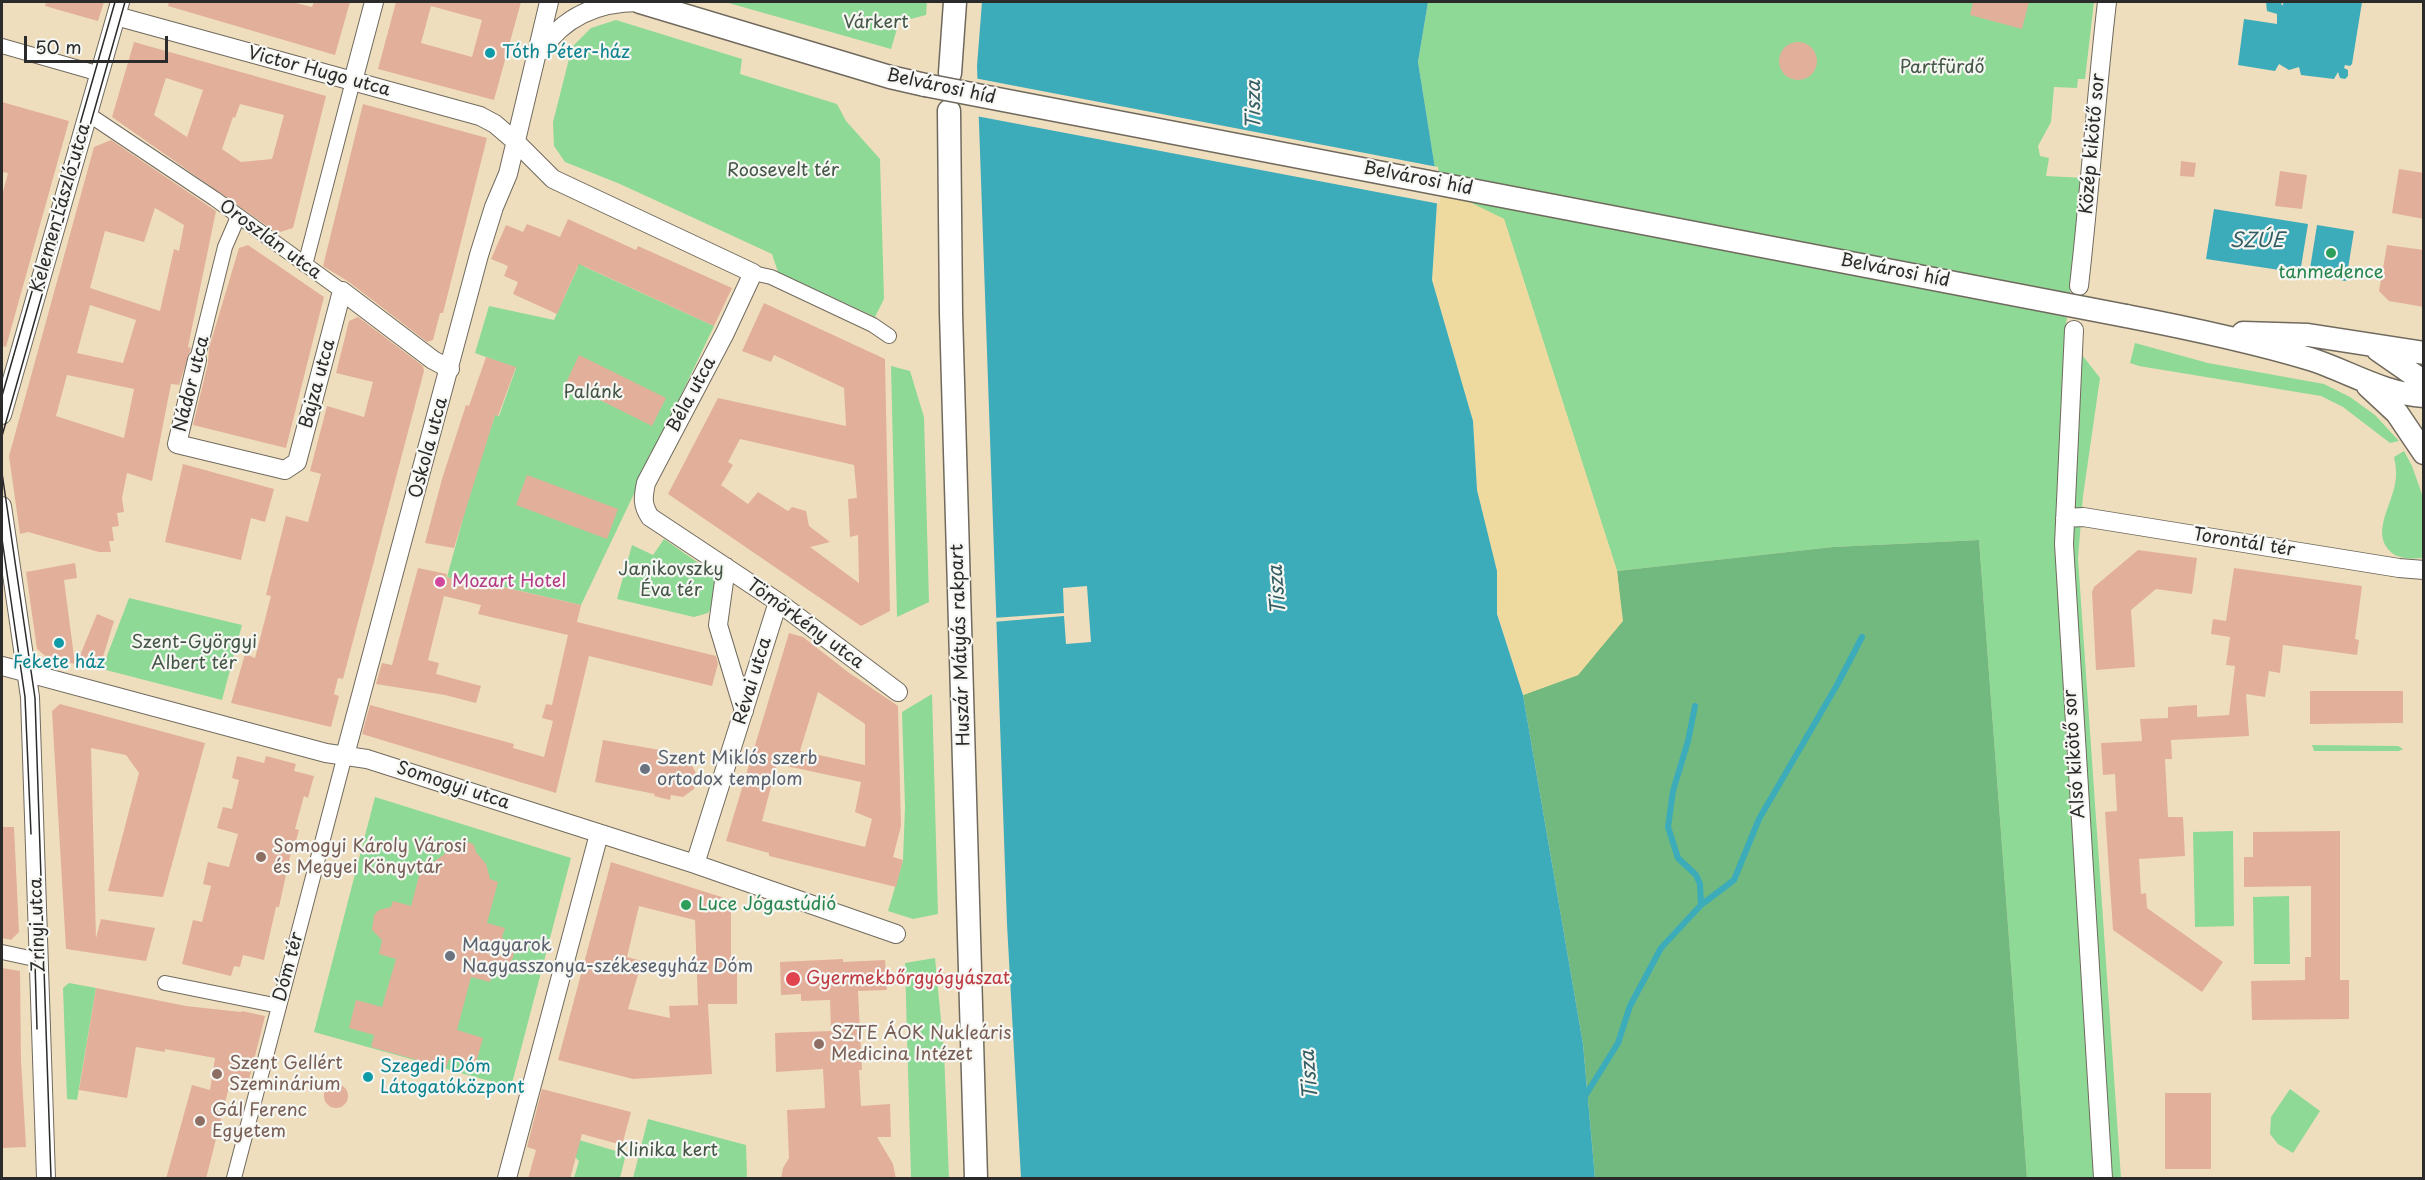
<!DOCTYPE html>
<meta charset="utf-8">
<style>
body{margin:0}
#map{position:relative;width:2425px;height:1180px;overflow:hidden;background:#efdebd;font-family:"Playpen Sans",sans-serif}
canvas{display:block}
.frame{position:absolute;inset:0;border:3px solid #2b2b2b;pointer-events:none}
.scale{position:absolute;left:24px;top:36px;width:144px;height:27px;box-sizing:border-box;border:3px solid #2b2b2b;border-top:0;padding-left:8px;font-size:18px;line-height:21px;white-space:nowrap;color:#2b2b2b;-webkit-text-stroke:4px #f6f6f2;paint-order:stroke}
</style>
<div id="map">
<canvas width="2425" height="1180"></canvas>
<div class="frame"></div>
<div class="scale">50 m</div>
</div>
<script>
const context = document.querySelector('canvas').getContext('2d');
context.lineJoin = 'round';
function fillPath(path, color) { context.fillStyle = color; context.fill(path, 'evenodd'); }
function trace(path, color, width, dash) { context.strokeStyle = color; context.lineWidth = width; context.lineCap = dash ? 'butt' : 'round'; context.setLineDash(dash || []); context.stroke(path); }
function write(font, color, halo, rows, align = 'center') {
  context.font = font + ' "Playpen Sans",sans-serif'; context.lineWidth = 4.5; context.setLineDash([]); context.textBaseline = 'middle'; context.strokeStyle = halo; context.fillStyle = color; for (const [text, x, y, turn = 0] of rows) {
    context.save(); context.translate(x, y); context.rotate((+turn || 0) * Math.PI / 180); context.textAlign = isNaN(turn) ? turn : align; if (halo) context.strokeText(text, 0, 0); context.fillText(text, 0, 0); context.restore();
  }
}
const green = new Path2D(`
 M725,2H927L926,15L899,22L891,49Z
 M1428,2H2094L2085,79H2078L2077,88L2054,87L2051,122L2038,146L2040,156L2049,158L2046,176L2084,178L2065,333L2100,378L2083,496L2078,559L2121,1178H2027L1979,540L1833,547L1617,571L1504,219L1438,187L1418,62Z
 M616,20L742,59L740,74L837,104L846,121L880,159L884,299L875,317L778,272L772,254L620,184L565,162L554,146L553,122L572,47L591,28Z
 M574,255L585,267L714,326L581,605L486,583L485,587L447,577L471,489L495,415L499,416L516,368L475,353L489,306L554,320L578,267Z
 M2135,343L2208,363L2324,384L2350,397L2375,415L2399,441L2390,443L2343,407L2321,396L2139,366L2130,363Z
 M891,366L910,371L924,417L929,602L897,617Z
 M2404,451L2412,466L2423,497V558C2414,559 2399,559 2392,553C2370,535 2391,507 2395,484C2397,475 2396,466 2394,457Z
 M664,539L713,573L719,583L717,599L708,613L694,617L617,599L632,545L653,555Z
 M129,598L242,625L222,700L102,669Z
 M932,694L938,914L913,919L888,911L903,860L905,807L902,712Z
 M2312,745L2398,746L2403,749L2399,751H2314Z
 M375,797L571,858L511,1087L314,1032Z
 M2233,831L2234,926L2195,927L2193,832Z
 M2289,896L2290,964H2254L2253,897Z
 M935,958L944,1051L949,1178H911L905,963Z
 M69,983L96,988L77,1100L67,1099L63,988Z
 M2290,1089L2320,1111L2293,1153L2278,1144L2270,1134L2271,1117Z
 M648,1119L746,1145L747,1178H633Z
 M569,1137L626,1154L620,1178H574L579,1161L576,1158L566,1155Z`);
const forest = new Path2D(`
 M1979,540L2027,1178H1595L1583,1044L1523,695L1578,675L1622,621L1617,571L1833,547Z`);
const sand = new Path2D(`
 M1438,187L1504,219L1617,571L1623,621L1578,675L1523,695L1497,613V571L1477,490L1473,421L1432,280Z`);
const water = new Path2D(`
 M982,2H1428L1418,62L1438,187L1432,280L1473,421L1477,490L1497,571V614L1523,695L1583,1044L1595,1178H1021L1007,924L977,66Z
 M2266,2H2281L2282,6L2284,2H2362L2352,64L2350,66L2345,65L2344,68L2348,70V76L2345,79L2340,78L2338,72L2334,79L2301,75L2299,67L2289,70L2279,64L2275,71L2238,65L2244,19L2277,24V14L2267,11Z
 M2214,209L2308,224L2300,273L2206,259Z
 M2317,225L2354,231L2346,281L2309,275Z`);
const pier = new Path2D(`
 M974,78L1438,167L1441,187L1440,204L976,116Z
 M1087,586L1091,642L1066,644L1064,616L993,622V618L1064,613L1063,588Z`);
const stream = new Path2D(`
 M1695,706L1688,741L1673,791L1668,827L1678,858L1696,875L1700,884L1701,905
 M1582,1101L1618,1043L1630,1006L1661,948L1701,905L1734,880L1759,819L1837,685L1862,637`);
const building = new Path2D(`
 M46,2H104L98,21L45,6Z
 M169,2H292L312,7L314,2H350L335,55L168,6Z
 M396,2H521L494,100L378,69ZM431,6L482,20L472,57L421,43Z
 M1973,2H2029L2022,29L1970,15Z
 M134,42L326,96L293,228L277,233L112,117ZM166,78L203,90L187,137L154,115ZM240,104L284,115L272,159L241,162L222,149L233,117L235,118Z
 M1779 61a19 19 0 1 1 38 0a19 19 0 1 1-38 0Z
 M2,102L69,121L6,347L2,346V196L8,173L2,172Z
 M363,104L487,138L443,313H440L433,340L427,342L349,282L323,266Z
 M111,140L216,211L188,347L191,348L179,385L171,384L152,481L127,473L122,498L124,512L117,513L119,526L112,527L114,541H109L111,552H99L28,532L20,534L9,456L94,147ZM155,208L184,225L179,251L174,249L160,311L90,288L105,231L144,242ZM90,305L136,320L123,363L77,353ZM67,375L134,389L124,438L56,416Z
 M2181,161L2196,163L2194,177L2180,176Z
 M2399,169L2424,173V219L2392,213Z
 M2280,171L2307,175L2302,209L2275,206Z
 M568,219L636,250L638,246L732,288L714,326L579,264L557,314L513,294L518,282L504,276L508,266L491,259L506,225L523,232L527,224L560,237Z
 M248,245L324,297L286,448L193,425L208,363L209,348L239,248Z
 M2387,245L2424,250V307L2389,301L2379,291Z
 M764,303L885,359L890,611L861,626L668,494L718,398L846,426L844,388L774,355L771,362L742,351ZM740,439L854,465L857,498L848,499L850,537L858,535L859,583L810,547L830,542L809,526L806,511L792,507L788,511L758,492L748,504L721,485L733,465L728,462Z
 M358,317L423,366L424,371L343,679L338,678L334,694L339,696L331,727L231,703L245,654L255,658L271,596L266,595L286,516L308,522L321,474L310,471L327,406L364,417L373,382L336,373L349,321Z
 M579,355L666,398L652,426L566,383Z
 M486,357L516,367L498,416L495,415L454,548L425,543L442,479L466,405L469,406Z
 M183,464L274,489L265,522L251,518L241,560L165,542Z
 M527,475L618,509L607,539L516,505Z
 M2138,550L2197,558L2192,594L2156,589L2131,610L2135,667L2096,670L2092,592L2094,587Z
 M75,563L77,578L64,580L75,664L48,658L37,649L26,572Z
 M418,568L447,574L446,577L485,587V583L581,605L577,622L716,656L718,664L712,686L589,656L556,793L362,734L370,705L514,744L513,748L544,757L553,721L542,718L546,704L552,705L568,635L478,614L481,605L444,596L428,660L439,663L436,674L481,686L476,703L445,695L376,684L382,663L392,665Z
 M2234,568L2362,586L2355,639L2359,640L2357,655L2283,645L2280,673L2269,671L2265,697L2246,694L2249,736L2171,740L2172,759H2165L2168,817H2183L2185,856L2139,859L2141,894L2146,893L2147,908L2223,962L2202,992L2113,930L2105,812L2117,811L2115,774L2103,775L2101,743L2142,741L2140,719L2168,718V707L2197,705V717L2229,715L2235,666L2226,665L2230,637L2211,634L2213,619L2226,621Z
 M97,614L114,621L99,670L76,665Z
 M789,633L803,637L848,672L898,706L901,826L893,857L903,860L896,887L769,856V853L726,841ZM818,692L865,724V765L800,751ZM777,764L861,782L855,812L872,819L865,847L762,821Z
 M2310,691H2403V723L2310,724Z
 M60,704L205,743L163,897L108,891L139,773L126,755L91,748L96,938L101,919L155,928L146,961L66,949L52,711Z
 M603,740L677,753L676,759L690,762L697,775L694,789L683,797L671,795L670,800L654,796L655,794L595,782Z
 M237,756L264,763L266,756L296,764L294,771L314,776L308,798L304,796L295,829L299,830L293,852H291L279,907H276L264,960L243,955L240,967L234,966L231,976L182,964L193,920L202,922L211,886L203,884L208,862L229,867L238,834L217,828L223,807L232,809L239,780L232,778Z
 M2,827H14L19,932L11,940L2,938Z
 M2340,831V980H2349V1019L2252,1020L2251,981L2305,980V957H2311V886L2244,887V857H2253V832Z
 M469,842L474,845L476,852L486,864L490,879L498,882L487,923L505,928L502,937L514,951L513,958L505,968L494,969L490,982L471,977L457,1030L483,1038L475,1066L449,1059L446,1068L371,1047L374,1035L349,1028L356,1000L382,1007L396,959L379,954L382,940L372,930L374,915L379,910L391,907L393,901L411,906L423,861L432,863L460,843Z
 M611,862L731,900V968H737V1004H708L712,1074L633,1079L558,1060ZM639,906L695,920L698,1005H700L669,1006L670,1018L628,1009L642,961L627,957Z
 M843,959V962L885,960L887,990L858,991L862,1070H859L861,1106L890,1104L891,1137H877L893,1164L896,1179H781L783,1168L789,1158L787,1110L825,1108L823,1069L776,1072L775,1033L831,1031L830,1000L801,1001V994L781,995L780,962Z
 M2,968L20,971L21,1060L26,1147L2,1148Z
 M96,988L186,1006L241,1012L242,1011L265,1016L249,1080L232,1075L206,1179H166L192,1085L210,1090L215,1058L165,1049V1052L136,1047L127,1098L79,1090Z
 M324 1096a12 12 0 1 1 24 0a12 12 0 1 1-24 0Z
 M542,1089L631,1112L622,1145L582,1134L570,1179H528L536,1150L527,1147Z
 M2165,1093H2211V1169H2165Z`);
const pedestrian = new Path2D(`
 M2,46L100,74
 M88,114L215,199L342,291
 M305,265L353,81
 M753,273L771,277L873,325L889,336
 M197,360L225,247L238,217
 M2,952L39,960
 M165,983L279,1006
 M234,1178L345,755`);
const minor = new Path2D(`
 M116,16L480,116L495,124L516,142L553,179L753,273L725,333L646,483C643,497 642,505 650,517L778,602L898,692
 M541,51C564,16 598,2 639,2
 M353,81L374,2
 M2079,286C2090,191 2096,96 2107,2
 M2074,330L2064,544L2103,1178
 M197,360L177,444L285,470L297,462L342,291L433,360L450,369
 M2,415L120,2
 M2,506L30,697L46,1178
 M2065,518L2083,517L2399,568L2424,570
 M726,567L718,625L744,711
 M2,666L326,753L367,759L695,864L896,934
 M345,755L479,255L494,207L508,174L549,2
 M695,864L778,602
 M507,1178L599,834`);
const tertiary = new Path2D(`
 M640,2L890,77L925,85
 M950,73L955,2
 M949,111L951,313L976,1178
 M2126,316C2188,328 2250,341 2310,359C2348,371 2383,394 2424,396
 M2243,333L2308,335L2424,353
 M2378,350L2424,382
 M2368,386L2397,413L2424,453`);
const tram = new Path2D(`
 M2,396L115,2
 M2,436L125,2
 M2,473L35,698L51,1178
 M2,539L25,697L31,834
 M34,930L37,1029`);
const tertiaryBridge = new Path2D(`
 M925,85L2126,316`);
const markers = [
 [490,53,6,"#0f9aa8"],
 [2331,253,6,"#2e9e5b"],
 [440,582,6,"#d1479c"],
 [59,643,6,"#0f9aa8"],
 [645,769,6,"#6b7280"],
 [261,857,6,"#8d6e63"],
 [686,905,6,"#2e9e5b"],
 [450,956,6,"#6b7280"],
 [793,979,8,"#e0444e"],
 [819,1044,6,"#8d6e63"],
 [217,1074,6,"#8d6e63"],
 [368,1077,6,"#0f9aa8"],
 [200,1121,6,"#8d6e63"]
];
const parkNames = [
 ["Várkert",876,23],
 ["Partfürdő",1942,68],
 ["Roosevelt tér",783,171],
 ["Palánk",593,393],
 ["Janikovszky",671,570],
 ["Éva tér",671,591],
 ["Szent-Györgyi",194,643],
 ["Albert tér",194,664],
 ["Klinika kert",667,1151]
];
const cultureNames = [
 ["Tóth Péter-ház",502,53],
 ["Fekete ház",59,663,"center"],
 ["Szegedi Dóm",380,1067],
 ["Látogatóközpont",380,1088]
];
const streetNames = [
 ["Victor Hugo utca",319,72,15],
 ["Belvárosi híd",941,87,12],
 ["Közép kikötő sor",2093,144,-85],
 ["Belvárosi híd",1418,179,11],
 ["Kelemen László utca",61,208,-74],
 ["Oroszlán utca",270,240,36],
 ["Belvárosi híd",1895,271,11],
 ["Nádor utca",192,384,-76],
 ["Bajza utca",318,384,-75],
 ["Béla utca",692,395,-62],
 ["Oskola utca",429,448,-75],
 ["Torontál tér",2244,543,9],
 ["Tömörkény utca",805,624,36],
 ["Huszár Mátyás rakpart",961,645,-92],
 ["Révai utca",753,681,-73],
 ["Alsó kikötő sor",2075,754,-94],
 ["Somogyi utca",453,786,18],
 ["Zrínyi utca",38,925,-92],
 ["Dóm tér",289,967,-75]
];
const leisureNames = [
 ["tanmedence",2331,273],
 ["Luce Jógastúdió",698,905,"left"]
];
const hotelNames = [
 ["Mozart Hotel",452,582]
];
const worshipNames = [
 ["Szent Miklós szerb",657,759],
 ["ortodox templom",657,780],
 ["Magyarok",462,946],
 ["Nagyasszonya-székesegyház Dóm",462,967]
];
const educationNames = [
 ["Somogyi Károly Városi",273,847],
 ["és Megyei Könyvtár",273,868],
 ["SZTE ÁOK Nukleáris",831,1034],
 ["Medicina Intézet",831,1055],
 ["Szent Gellért",229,1064],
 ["Szeminárium",229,1085],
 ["Gál Ferenc",212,1111],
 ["Egyetem",212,1132]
];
const healthNames = [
 ["Gyermekbőrgyógyászat",806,979]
];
const waterNames = [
 ["Tisza",1254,105,-90],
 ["SZÚE",2257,241],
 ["Tisza",1278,590,-94],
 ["Tisza",1310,1075,-94]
];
fillPath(green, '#8ed996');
fillPath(forest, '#72b97f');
fillPath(sand, '#eeda9e');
fillPath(water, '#3cabba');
fillPath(pier, '#efdebd');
trace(stream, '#3cabba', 6);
fillPath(building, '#e2b09a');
trace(pedestrian, '#706a5e', 16);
trace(minor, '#706a5e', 20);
trace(tertiary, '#706a5e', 25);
trace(pedestrian, '#fff', 14);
trace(minor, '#fff', 18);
trace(tertiary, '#fff', 22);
trace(tram, '#2b2b2b', 1.5);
trace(tertiaryBridge, '#706a5e', 25, []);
trace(tertiaryBridge, '#fff', 22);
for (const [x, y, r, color] of markers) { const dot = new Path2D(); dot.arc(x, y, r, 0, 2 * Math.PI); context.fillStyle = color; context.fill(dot); trace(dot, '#f6f6f2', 2); }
write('18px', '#445646', '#f6f6f2', parkNames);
write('18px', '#0d838f', '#f6f6f2', cultureNames, 'left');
write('18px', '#2b2b2b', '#f6f6f2', streetNames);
write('18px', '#27864d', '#f6f6f2', leisureNames);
write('18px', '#b23c85', '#f6f6f2', hotelNames, 'left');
write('18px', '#5b616d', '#f6f6f2', worshipNames, 'left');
write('18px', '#785e54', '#f6f6f2', educationNames, 'left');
write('18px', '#be3a42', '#f6f6f2', healthNames, 'left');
write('italic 20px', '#325e64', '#f6f6f2', waterNames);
</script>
